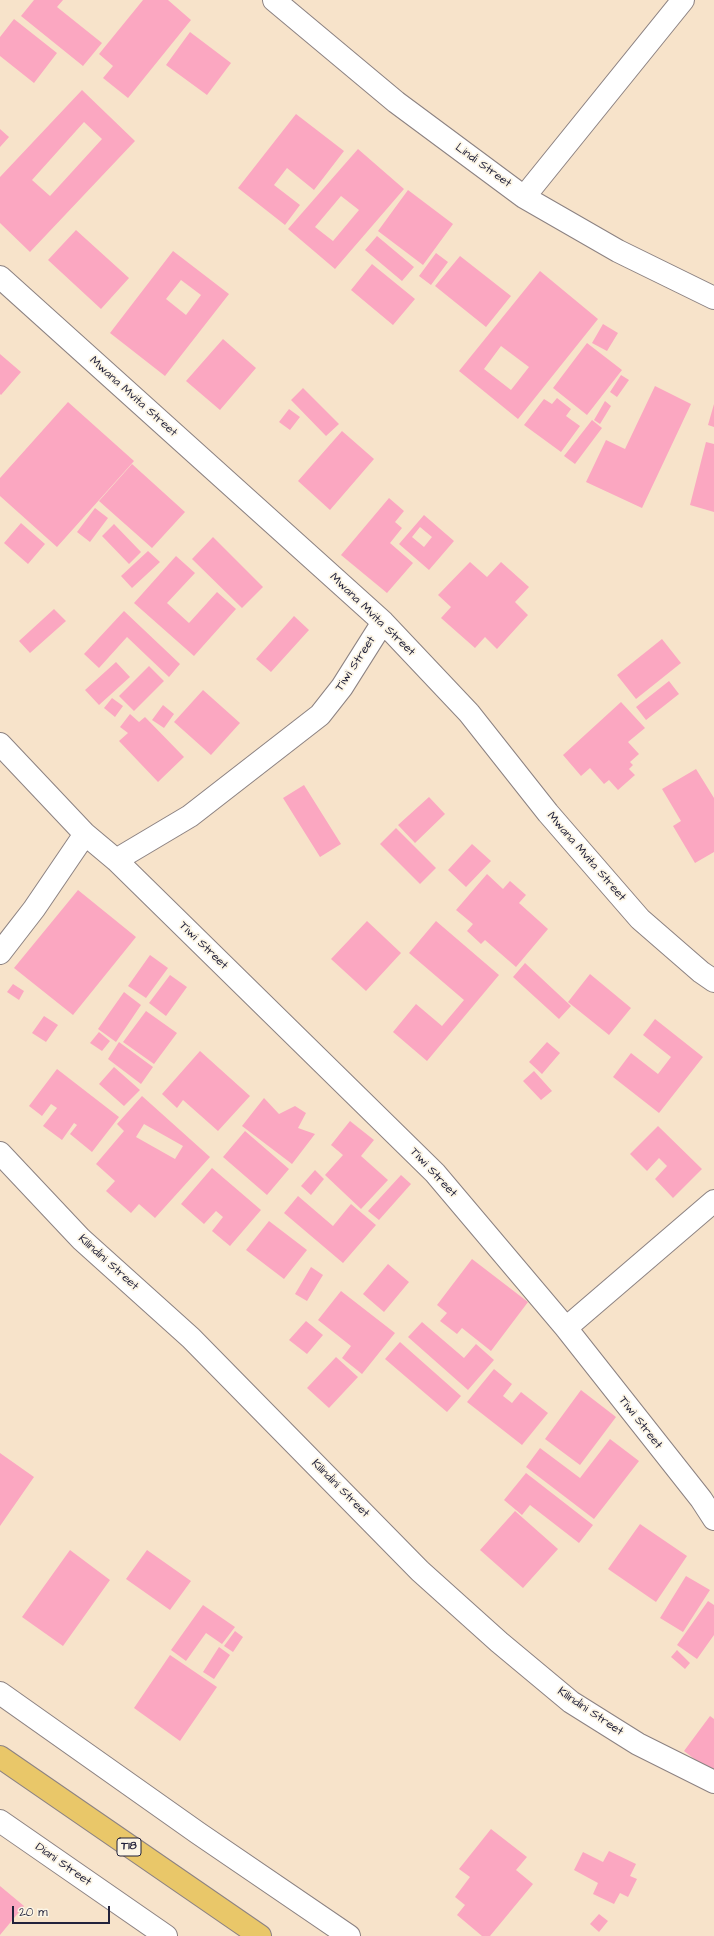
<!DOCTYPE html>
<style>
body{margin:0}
#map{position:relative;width:714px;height:1936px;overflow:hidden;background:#f7e3ca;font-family:"Architects Daughter",sans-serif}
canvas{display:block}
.scale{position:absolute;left:12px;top:1906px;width:98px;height:18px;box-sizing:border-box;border:2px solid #22223b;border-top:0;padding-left:5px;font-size:12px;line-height:14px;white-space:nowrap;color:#22223b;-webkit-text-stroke:3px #fcf5e5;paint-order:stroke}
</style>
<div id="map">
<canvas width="714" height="1936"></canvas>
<div class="scale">20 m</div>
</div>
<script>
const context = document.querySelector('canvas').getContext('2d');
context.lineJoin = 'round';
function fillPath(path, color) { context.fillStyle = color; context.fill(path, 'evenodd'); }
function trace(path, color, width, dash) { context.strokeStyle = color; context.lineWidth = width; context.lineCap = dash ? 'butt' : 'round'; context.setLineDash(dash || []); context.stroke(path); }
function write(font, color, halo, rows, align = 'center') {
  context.font = font + ' "Architects Daughter",sans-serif'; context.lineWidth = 3.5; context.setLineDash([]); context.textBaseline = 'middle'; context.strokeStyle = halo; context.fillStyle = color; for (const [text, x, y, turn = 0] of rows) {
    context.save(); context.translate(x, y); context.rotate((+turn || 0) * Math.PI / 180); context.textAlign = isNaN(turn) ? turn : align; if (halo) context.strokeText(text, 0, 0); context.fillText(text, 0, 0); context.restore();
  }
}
const building = new Path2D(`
 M34,0H63L57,7L102,43L83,66L21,16Z
 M143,0H168L191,20L128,98L103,78L113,66L99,54Z
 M14,19L57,53L34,83L0,56V37Z
 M190,32L231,63L207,95L166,65Z
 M82,90L135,141L30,252L0,223V177ZM84,122L102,139L50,196L32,180Z
 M296,114L344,151L314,190L287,168L274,185L300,205L285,225L238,188Z
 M0,129L9,137L0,147Z
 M358,149L404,189L335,269L288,229ZM341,196L359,210L333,241L315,227Z
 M408,190L453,224L423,265L378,231Z
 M76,230L129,278L101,309L48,260Z
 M377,236L414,267L402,281L365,250Z
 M173,251L229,294L165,376L110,333ZM181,280L201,295L186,315L166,299Z
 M436,253L448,262L431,285L419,276Z
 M460,256L511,296L486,327L435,286Z
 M372,264L415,299L393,325L351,290Z
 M540,271L598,319L518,419L459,371ZM501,346L529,367L511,390L484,369Z
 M603,324L618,333L607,351L592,343Z
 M223,339L256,368L220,410L186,381Z
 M587,343L622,370L587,415L553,388Z
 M0,354L21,372L1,395L0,394Z
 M621,375L629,380L617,397L610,392Z
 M655,386L691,404L642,508L586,482L606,440L625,449Z
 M303,388L339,424L326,436L291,400Z
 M557,398L571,409L566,416L580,426L561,452L524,425L544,399L552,404Z
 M605,401L611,406L600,424L594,420Z
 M68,402L134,461L57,547L0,496V478Z
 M714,404V427L708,425Z
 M289,409L300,417L290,430L279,422Z
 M592,420L602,428L575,464L564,456Z
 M342,431L374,459L330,510L298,481Z
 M706,442L714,444V512L690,505Z
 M132,464L185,512L152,548L99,501Z
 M389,498L404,511L395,522L402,528L390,543L413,563L387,593L341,555Z
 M95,508L108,518L90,542L77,532Z
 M424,515L454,541L429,570L399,544ZM420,527L432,537L424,547L412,537Z
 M21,523L45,544L28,564L4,543Z
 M114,524L141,552L129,564L102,536Z
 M213,537L263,587L242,608L192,559Z
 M148,551L160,562L132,588L121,576Z
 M176,556L195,573L167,603L189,623L217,592L236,609L194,656L134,603Z
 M470,562L487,577L501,562L529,587L515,602L528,615L497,649L485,637L475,648L441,618L451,607L438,595Z
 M54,609L66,621L30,653L19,641Z
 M124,611L180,664L169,677L127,637L99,668L84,654Z
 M294,616L309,630L271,672L256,659Z
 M662,639L681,663L636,699L617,675Z
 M116,662L130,677L99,705L85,690Z
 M149,666L164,681L134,711L119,696Z
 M669,681L679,694L646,720L636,707Z
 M203,690L240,723L211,755L174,722Z
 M112,698L123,706L115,717L104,708Z
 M621,702L645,728L628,742L639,754L630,762L633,765L629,769L635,775L618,790L609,780L604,784L590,768L581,776L563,755Z
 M163,705L174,714L164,728L152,720Z
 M130,714L139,722L145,717L184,757L158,782L119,741L128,733L120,727Z
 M696,769L714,798V852L695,863L673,826L681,821L662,789Z
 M304,785L341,844L320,857L283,798Z
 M429,797L445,814L415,843L398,825Z
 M396,828L436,868L420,884L380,844Z
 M472,844L491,861L466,887L448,870Z
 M487,874L503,889L510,881L526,895L519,903L548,929L516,967L485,940L481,944L467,931L473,924L456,910Z
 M78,890L136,937L73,1015L14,968Z
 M367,921L401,953L366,991L331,959Z
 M436,921L499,975L427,1061L393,1032L416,1004L442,1026L464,1000L409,953Z
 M150,955L168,968L146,998L128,986Z
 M525,963L571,1006L559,1019L513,977Z
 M590,974L631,1008L609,1035L568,1002Z
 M170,975L187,987L166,1016L149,1003Z
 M13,984L24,991L19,1000L7,992Z
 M124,992L141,1005L116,1042L98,1029Z
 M146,1011L177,1033L154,1064L123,1042Z
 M44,1016L58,1025L46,1042L32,1033Z
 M655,1019L703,1057L659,1113L613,1077L631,1053L658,1074L671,1057L643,1035Z
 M99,1032L110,1041L102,1051L90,1043Z
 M119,1042L153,1067L141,1084L108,1059Z
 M547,1042L560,1053L542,1074L529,1062Z
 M200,1051L250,1096L218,1131L183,1100L177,1108L162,1094Z
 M114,1067L140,1090L124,1106L99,1084Z
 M57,1069L119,1117L92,1152L70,1134L77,1125L74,1123L62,1140L43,1126L57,1108L51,1104L42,1116L29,1106Z
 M534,1071L552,1091L541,1100L523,1081Z
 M142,1096L210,1157L155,1218L139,1204L131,1213L106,1191L115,1181L96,1164L124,1131L117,1124ZM144,1124L183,1146L175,1159L136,1137Z
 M264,1098L279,1114L295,1106L306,1113L298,1128L315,1134L292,1164L242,1126Z
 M350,1121L374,1140L361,1156L388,1180L361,1209L325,1175L343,1155L331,1145Z
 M658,1126L702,1169L673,1198L655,1179L667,1166L659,1158L647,1171L630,1154Z
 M245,1131L289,1169L267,1195L223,1157Z
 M212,1168L261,1210L230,1246L212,1231L223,1217L216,1211L204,1224L181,1204Z
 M315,1170L324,1179L311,1195L301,1186Z
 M401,1175L411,1184L379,1220L368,1211Z
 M298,1196L333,1226L351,1204L376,1225L343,1263L284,1213Z
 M269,1221L307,1250L284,1279L246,1250Z
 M472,1259L528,1302L491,1351L462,1328L457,1334L440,1321L447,1313L437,1305Z
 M388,1264L409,1282L384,1312L363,1294Z
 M311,1267L323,1275L307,1301L295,1294Z
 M341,1291L395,1333L362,1374L342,1358L351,1346L318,1320Z
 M306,1321L323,1335L307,1354L289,1340Z
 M422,1322L464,1358L476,1344L494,1360L468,1390L408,1337Z
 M400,1342L461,1396L447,1412L385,1359Z
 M336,1357L358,1377L329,1408L307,1388Z
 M494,1369L512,1384L503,1396L512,1403L521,1392L548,1413L522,1445L467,1402Z
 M581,1390L616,1417L580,1465L545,1439Z
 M610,1439L639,1461L594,1519L526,1467L540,1448L580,1478Z
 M0,1453L34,1477L0,1526Z
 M526,1473L593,1525L579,1543L530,1505L522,1515L504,1500Z
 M515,1511L558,1549L523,1588L480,1550Z
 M640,1524L687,1556L656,1602L608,1569Z
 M70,1550L110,1580L63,1646L22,1617Z
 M147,1550L191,1581L170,1610L126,1579Z
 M686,1576L710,1590L683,1632L660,1618Z
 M708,1601L714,1605V1635L697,1659L677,1645Z
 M203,1605L235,1627L222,1644L206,1633L186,1661L171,1650Z
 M235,1631L243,1637L233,1652L224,1646Z
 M219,1647L230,1655L214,1679L203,1672Z
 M677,1650L690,1663L685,1669L671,1657Z
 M170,1655L217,1687L180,1741L134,1708Z
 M710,1716L714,1719V1774L684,1751Z
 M491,1829L527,1857L516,1870L533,1884L490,1936H482L457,1915L465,1905L455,1897L470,1877L459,1869Z
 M609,1851L636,1864L630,1876L637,1879L628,1897L620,1893L614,1904L593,1894L598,1883L574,1870L583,1852L603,1862Z
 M0,1886L24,1906L0,1935Z
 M599,1914L608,1921L599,1932L590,1924Z`);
const minor = new Path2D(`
 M274,0L396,102L524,197L618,251L714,298
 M524,197L683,0
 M0,277L383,622L469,713L548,813L640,919L701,972L714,981
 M0,744L85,834L116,860L435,1173L566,1328L701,1499L714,1519
 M116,860L190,816L320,715L342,687L383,622
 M0,953L34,909L85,834
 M0,1153L81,1239L191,1338L420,1571L499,1642L571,1702L638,1744L714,1782
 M566,1328L714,1201
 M0,1693L198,1833L349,1936
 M0,1821L166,1936`);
const primary = new Path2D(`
 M0,1757L260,1936`);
const shields = [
 [129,1847,24]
];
const shieldNames = [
 ["T18",129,1847]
];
const streetNames = [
 ["Lindi Street",483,166,36],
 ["Mwana Mvita Street",133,397,42],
 ["Mwana Mvita Street",372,615,44],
 ["Tiwi Street",356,664,-57],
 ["Mwana Mvita Street",586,857,49],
 ["Tiwi Street",203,946,44],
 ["Tiwi Street",433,1173,47],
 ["Kilindini Street",108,1263,42],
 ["Tiwi Street",640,1423,52],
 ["Kilindini Street",340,1489,45],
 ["Kilindini Street",590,1712,34],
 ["Diani Street",63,1865,35]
];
fillPath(building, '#fba7c1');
trace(minor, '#8c8282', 24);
trace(primary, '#8c8282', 24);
trace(minor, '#fff', 22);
trace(primary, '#e9c769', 22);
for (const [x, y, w] of shields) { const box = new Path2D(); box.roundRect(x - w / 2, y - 9, w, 18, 3); context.fillStyle = '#fcf5e5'; context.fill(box); trace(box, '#22223b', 1); }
write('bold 11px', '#22223b', null, shieldNames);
write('12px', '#22223b', '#fcf5e5', streetNames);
</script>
